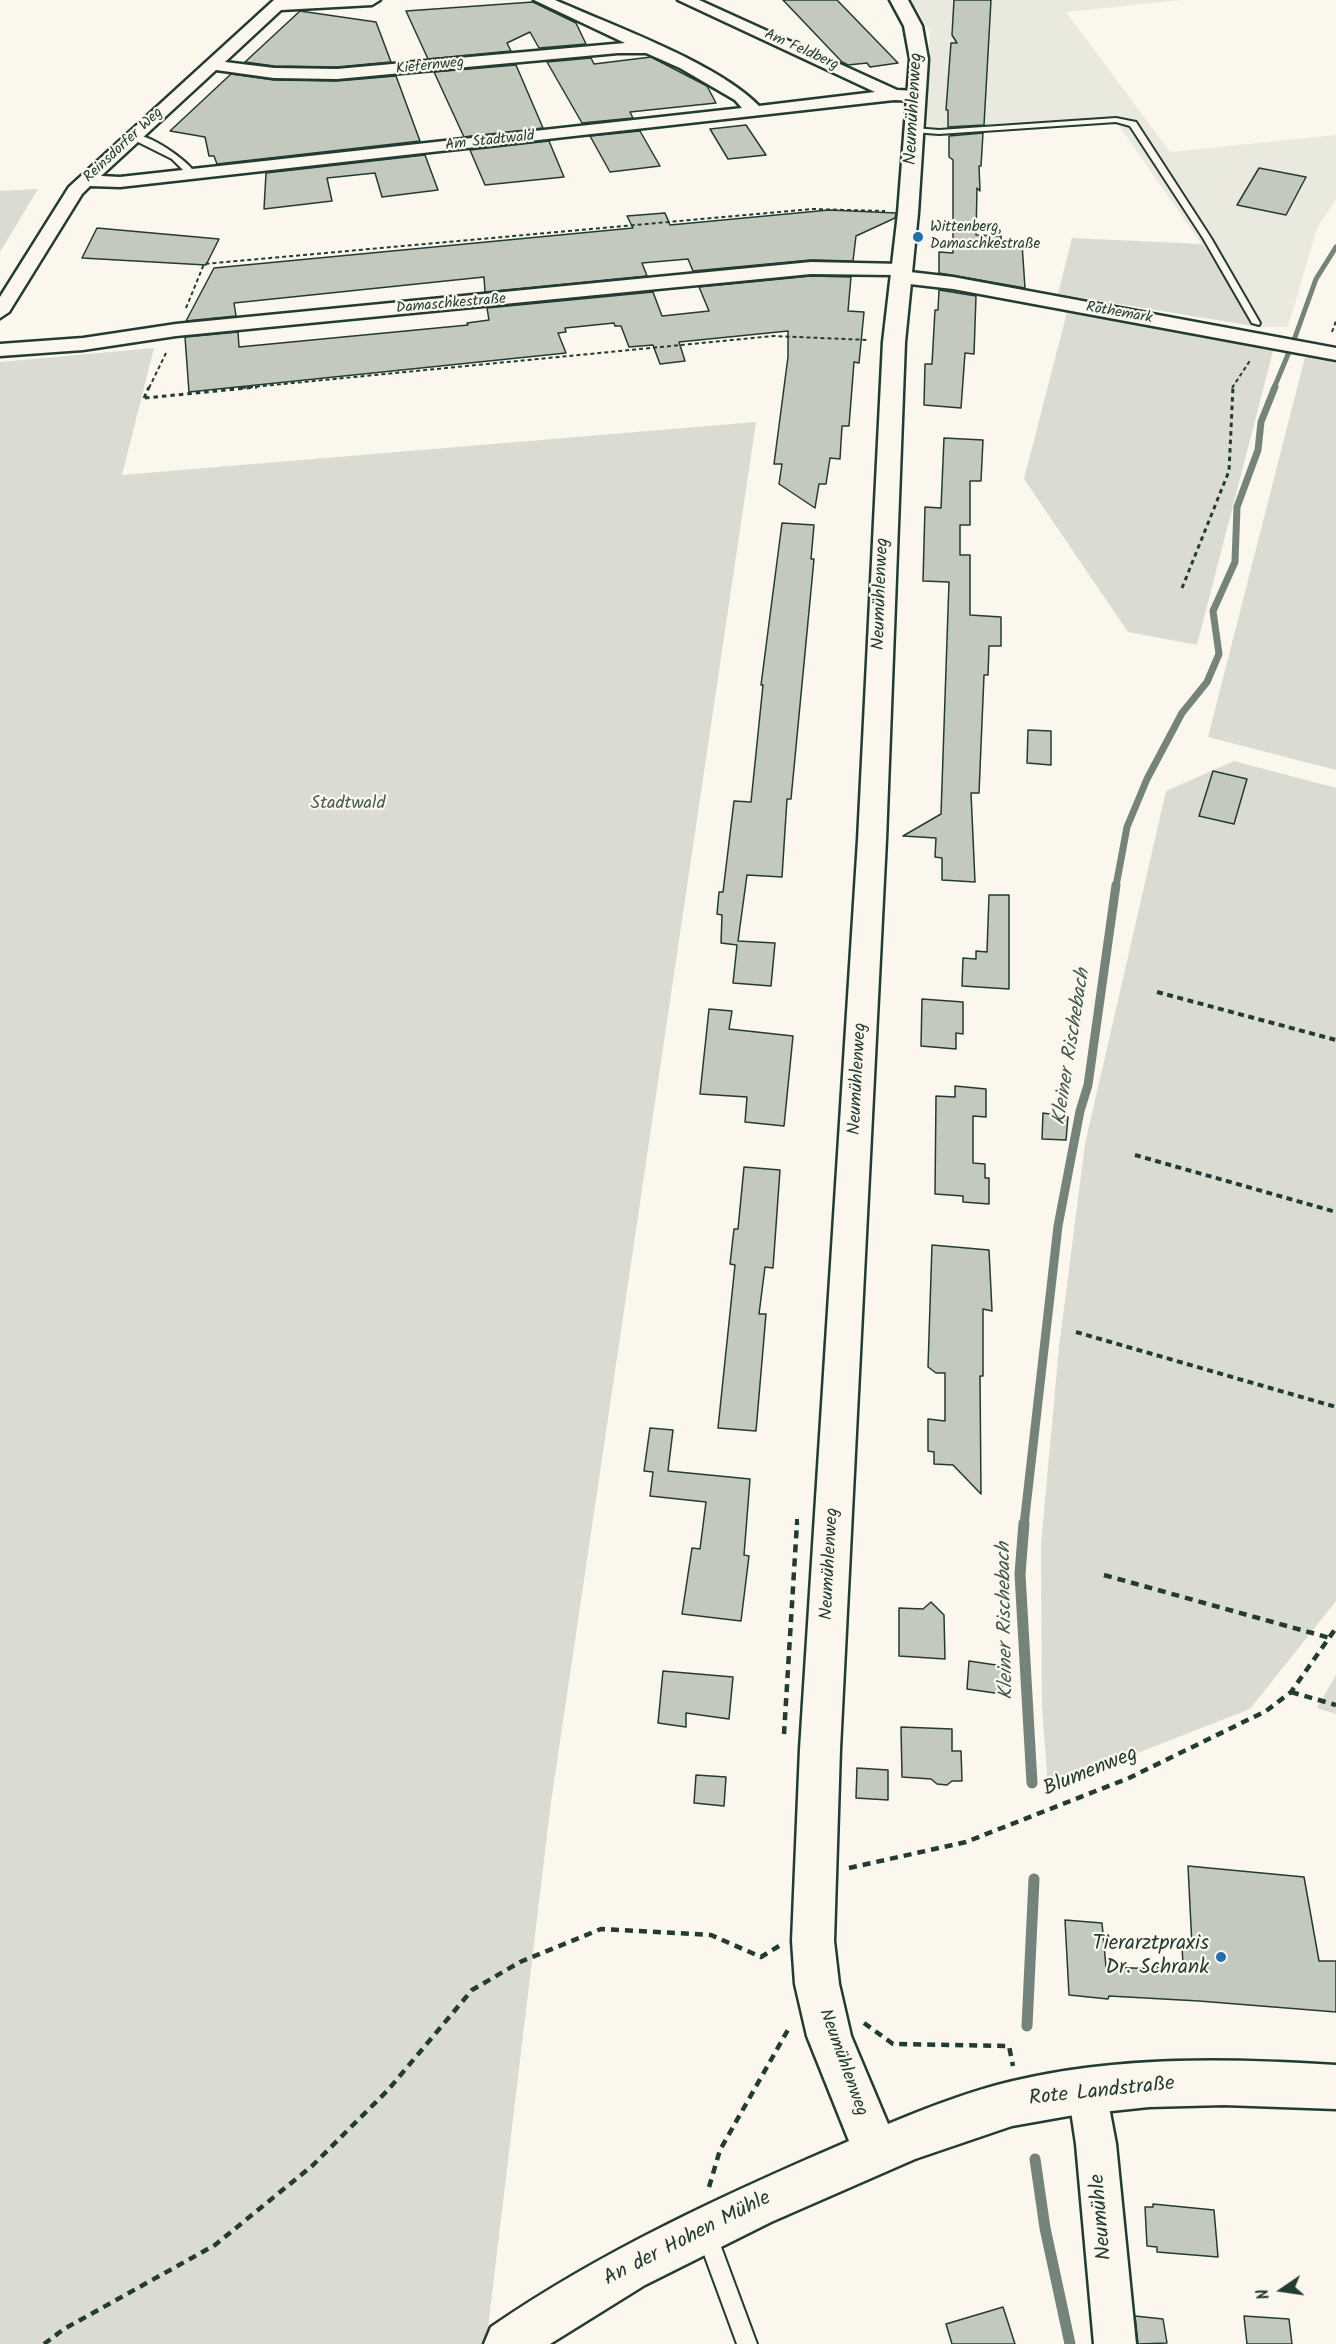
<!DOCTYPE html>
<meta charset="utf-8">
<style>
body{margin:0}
#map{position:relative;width:1336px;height:2344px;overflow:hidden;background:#fbf7ec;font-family:Kalam,sans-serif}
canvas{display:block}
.north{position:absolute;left:1252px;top:2260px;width:60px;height:60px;-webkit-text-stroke:4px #fbf7ec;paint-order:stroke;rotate:257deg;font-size:16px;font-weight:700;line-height:24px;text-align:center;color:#1f3d34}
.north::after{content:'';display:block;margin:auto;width:21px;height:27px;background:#1f3d34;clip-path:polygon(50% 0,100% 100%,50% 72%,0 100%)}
</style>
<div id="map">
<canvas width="1336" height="2344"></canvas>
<div class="north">N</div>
</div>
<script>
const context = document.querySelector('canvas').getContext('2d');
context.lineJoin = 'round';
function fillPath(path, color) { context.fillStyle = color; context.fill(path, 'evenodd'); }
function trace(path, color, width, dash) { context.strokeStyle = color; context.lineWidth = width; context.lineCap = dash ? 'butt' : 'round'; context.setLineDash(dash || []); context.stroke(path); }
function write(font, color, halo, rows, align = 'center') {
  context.font = font + ' Kalam,sans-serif'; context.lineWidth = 4.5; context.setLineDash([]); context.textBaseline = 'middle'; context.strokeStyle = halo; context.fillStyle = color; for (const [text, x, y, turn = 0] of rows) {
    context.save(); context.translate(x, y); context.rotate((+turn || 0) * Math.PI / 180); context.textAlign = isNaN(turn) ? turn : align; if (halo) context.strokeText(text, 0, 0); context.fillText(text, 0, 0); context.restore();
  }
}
const built = new Path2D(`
 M911,0H1182L1066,12L1170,152L1336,135V199L1317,228L1288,327H1259L1118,124L927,137L930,32Z`);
const green = new Path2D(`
 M38,189L0,252V191Z
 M1072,238L1202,244L1259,327L1058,294Z
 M1067,312L1246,343L1273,351L1197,645L1128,632L1024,479Z
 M154,348L122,475L756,422L551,1802L486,2344H0V362Z
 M1305,357L1336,363V770L1208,737Z
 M1234,761L1336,788V1601L1250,1709L1048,1788L1042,1706L1041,1544L1059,1347L1085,1144L1166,791Z
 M1336,1675V1714L1317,1708Z`);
const streamFar3 = new Path2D(`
 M1294,340L1316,279L1336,247
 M1274,388L1289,352`);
const streamFar2 = new Path2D(`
 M1116,886L1127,827L1147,779L1182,713L1207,682L1219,654L1213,611L1235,562L1237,507L1258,450L1261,422L1275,387`);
const streamFar1 = new Path2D(`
 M1024,1525L1058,1226L1080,1111L1088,1085L1116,885`);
const stream = new Path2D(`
 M1024,1523L1020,1574L1032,1783
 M1027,2026L1034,1879
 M1035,2159L1045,2228L1070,2344`);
const building = new Path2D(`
 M783,0H837L898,63L870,67L867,63L848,65L842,62Z
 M954,0H991L984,125L948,127V110H946L951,43H957L952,35Z
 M533,2L576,23L586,44L539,48L530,32L507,43L511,51L428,59L406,11Z
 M300,11L376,22L391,62L337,67L274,66L245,62Z
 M651,57L707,86L716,103L630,112L633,118L582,123L547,62L591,58L594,64Z
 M516,65L543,128L464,137L434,72Z
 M231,74L274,80L337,81L396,76L420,141L217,164L214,156H209L205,137L170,131Z
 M746,125L766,155L728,159L710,129Z
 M640,131L660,166L610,172L590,136Z
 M983,133L981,166H979L980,191L977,188L976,235L1001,236V243L1022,244L1025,288L939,273V252L953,253V160L949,157V136Z
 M549,141L564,177L485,185L470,150Z
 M425,155L438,190L382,197L375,173L327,178L332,201L264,209L266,173Z
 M1259,168L1306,177L1286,215L1237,205Z
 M829,210L896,213L895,218L856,236L853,261L811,260L693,271L688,259L642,263L647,276L485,292L484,277L234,303L236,316L186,321L214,268L633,228L627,216L665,213L670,225Z
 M97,228L219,239L206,265L82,258Z
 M811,276L851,277L848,311L864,312L859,363L854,362L849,426H842L840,459L830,458L826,484H819L815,508L779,484L782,464H774L788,357V331L679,342L685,361L660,364L653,345L629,347L621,326H615L614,323L565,328L566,332L558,333L566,353L189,392L185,337L238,332L239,347L468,325L467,323L489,320L487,308L653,292L662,316L709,311L699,287Z
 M939,290L976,296L974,354L965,353L961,408L924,405L925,364H932L935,310H938Z
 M944,438L983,440L981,481H970V525H960V555H970V615L1001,617V646H989L988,675H984L979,793H971L975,882L942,880V858L935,857L936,838L903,836L941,814L949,582L923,581L925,507L941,508Z
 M782,523L814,525L811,559H814L791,799H787L782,877L747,875L738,941L775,943L771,986L733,983L737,945L721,943L722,915L717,914L719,892H723L734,801L751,802L763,685H761Z
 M1028,730L1051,731V765L1027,763Z
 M1213,771L1247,779L1234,824L1199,816Z
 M989,895H1009V989L962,986L963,958L976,959V951L987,952Z
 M922,999L963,1002V1034L956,1033V1049L921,1046Z
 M709,1009L732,1011L729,1029L793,1036L784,1126L745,1122L747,1097L700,1094Z
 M955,1086L986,1089V1117L973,1116V1163L985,1164V1178H989V1204L963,1202V1196L935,1194L936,1096L955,1097Z
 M1043,1113L1068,1117L1066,1140L1042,1139Z
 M744,1167L780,1170L773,1268L765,1267L759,1314H766L756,1431L718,1428L735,1265L730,1264L734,1229H738Z
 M932,1245L989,1250L992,1311L983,1309V1376H980L981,1494L953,1465L934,1464V1452L928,1451V1419L945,1421V1373H936L928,1367Z
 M650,1428L673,1430L668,1471L750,1479L744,1555L749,1556L741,1621L682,1614L692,1548L700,1549L706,1502L650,1496L653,1472L644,1471Z
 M931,1602L944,1615L945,1659L899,1656V1608L923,1609Z
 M969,1661L1003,1666L1002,1694L967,1689Z
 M663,1671L733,1677L729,1719L686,1713V1727L658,1723Z
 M901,1727L952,1729V1751H961L962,1781H952L947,1785L937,1784L931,1779L902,1777Z
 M857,1768L888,1770V1800L856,1798Z
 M696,1775L726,1777L724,1806L694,1803Z
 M1188,1866L1304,1877L1319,1961H1336V2012L1199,2001L1109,1996L1108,1999L1069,1995L1065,1920L1102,1923L1106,1967L1158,1969L1157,1964H1183L1182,1946H1192Z
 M1153,2204L1214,2210L1218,2257L1157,2252V2247L1147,2246L1145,2207H1153Z
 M1003,2307L1015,2344H952L946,2324Z
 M1135,2316L1163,2319L1167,2343L1138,2344Z
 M1244,2316L1289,2319L1292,2344H1247Z`);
const pathFar3 = new Path2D(`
 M186,308L204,264L812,209L885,211
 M1332,332L1336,321
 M149,388L166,353
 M242,388L773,336L869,340
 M1232,388L1251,359`);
const pathFar2 = new Path2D(`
 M144,398L149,387
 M145,398L257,387
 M1182,588L1229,471L1233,387`);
const pathFar1 = new Path2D(`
 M1157,992L1336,1040
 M1135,1155L1336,1212
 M1076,1332L1336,1407
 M797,1525V1518`);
const path = new Path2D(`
 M1104,1575L1330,1638
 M1291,1692L1336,1705
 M784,1734L797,1523
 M849,1868L966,1842L1129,1778L1266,1711L1291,1692L1336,1628
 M864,2023L893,2044L1009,2046L1013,2066
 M709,2187L720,2150L789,2028
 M44,2344L64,2329L215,2245L312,2166L388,2090L472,1990L520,1962L601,1929L711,1935L761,1957L779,1946`);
const service = new Path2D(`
 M1116,118L1136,122L1211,238L1260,323L1259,325L1252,323L1203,238L1130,126L1116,122L939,134L914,132L910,130L914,128L939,130Z
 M130,134C149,133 186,159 196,174L189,176L172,159L130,138Z
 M707,2225L714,2228L757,2344H737L697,2235L700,2228Z`);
const minor = new Path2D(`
 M274,0H380L372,5L281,10L225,62L274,68L337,69L625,43L534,0H555C611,25 718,63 759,106L875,92L678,0H699L897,90L917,91L925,96L917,101L894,100L120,187L90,186L82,194L9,312L0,318V297L69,187ZM618,53H646L680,68L735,100L742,108L120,177L101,176L216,70L274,78L337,79Z
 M811,262L902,264L908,266L910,272L953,277L1336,348V360L953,289L901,283L894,281L893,275L811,274L176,336L83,350L0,356V344L83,338L176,324Z
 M1087,2072L1101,2077L1106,2091L1116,2144L1136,2344H1094L1076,2144L1068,2091L1073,2077Z`);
const tertiary = new Path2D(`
 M890,0H908L922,26L928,59L918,213L905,342L886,840L840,1749L834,1941L839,1984L851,2036L888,2124C929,2107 970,2091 1013,2081C1118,2056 1229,2058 1336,2065V2109L1224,2105L1149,2107L1074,2115L1012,2126L915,2159L771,2222L645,2285L550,2344H484L491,2327C603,2250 724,2195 849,2141L807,2036L795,1984L792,1941L800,1749L858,840L883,342L898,213L910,59L904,26Z`);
const markers = [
 [918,237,6,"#1f6fb2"],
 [1221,1957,6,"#1f6fb2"]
];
const farStreetnames = [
 ["Am Feldberg",801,51,24],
 ["Kiefernweg",430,67,-6],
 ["Am Stadtwald",490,142,-6],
 ["Reinsdorfer Weg",124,146,-43],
 ["Damaschkestraße",451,305,-5],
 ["Rothemark",1119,314,10]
];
const farPoinames = [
 ["Wittenberg,",930,228],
 ["Damaschkestraße",930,245]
];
const streetNames = [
 ["Neumühlenweg",915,109,-87],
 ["Neumühlenweg",882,594,-88],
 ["Neumühlenweg",859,1079,-87],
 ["Neumühlenweg",831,1564,-87],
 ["Neumühlenweg",842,2063,70]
];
const parkNames = [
 ["Stadtwald",348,805]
];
const waterNames = [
 ["Kleiner Rischebach",1073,1047,-81],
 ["Kleiner Rischebach",1007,1621,-91]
];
const nearStreetnames = [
 ["Blumenweg",1091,1773,-22],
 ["Rote Landstraße",1102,2093,-6],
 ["Neumühle",1103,2217,-95],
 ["An der Hohen Mühle",688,2240,-27]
];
const nearPoinames = [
 ["Tierarztpraxis",1209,1945],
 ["Dr. Schrank",1209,1969]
];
fillPath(built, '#eae9de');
fillPath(green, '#dbdcd1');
trace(streamFar3, '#74847b', 5);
trace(streamFar2, '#74847b', 7);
trace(streamFar1, '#74847b', 9);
trace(stream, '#74847b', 11);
fillPath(building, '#c4c9be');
trace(building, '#1f3d34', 1.5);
trace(service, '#1f3d34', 4);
trace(minor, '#1f3d34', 5);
trace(tertiary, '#1f3d34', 5);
trace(pathFar3, '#1f3d34', 2, [4, 3]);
trace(pathFar2, '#1f3d34', 3, [4.5, 4]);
trace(pathFar1, '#1f3d34', 4, [6, 4.5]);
trace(path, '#1f3d34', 4.5, [8, 6]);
fillPath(service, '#fbf7ec');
fillPath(minor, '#fbf7ec');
fillPath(tertiary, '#fbf7ec');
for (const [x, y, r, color] of markers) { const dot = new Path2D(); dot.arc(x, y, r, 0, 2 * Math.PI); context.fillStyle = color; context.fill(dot); trace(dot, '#fbf7ec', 2); }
write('15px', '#1f3d34', '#fbf7ec', farStreetnames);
write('15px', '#1f3d34', '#fbf7ec', farPoinames, 'left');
write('18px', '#1f3d34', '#fbf7ec', streetNames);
write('18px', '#455d53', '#fbf7ec', parkNames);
write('italic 20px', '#425b52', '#fbf7ec', waterNames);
write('21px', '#1f3d34', '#fbf7ec', nearStreetnames);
write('21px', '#1f3d34', '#fbf7ec', nearPoinames, 'right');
</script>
